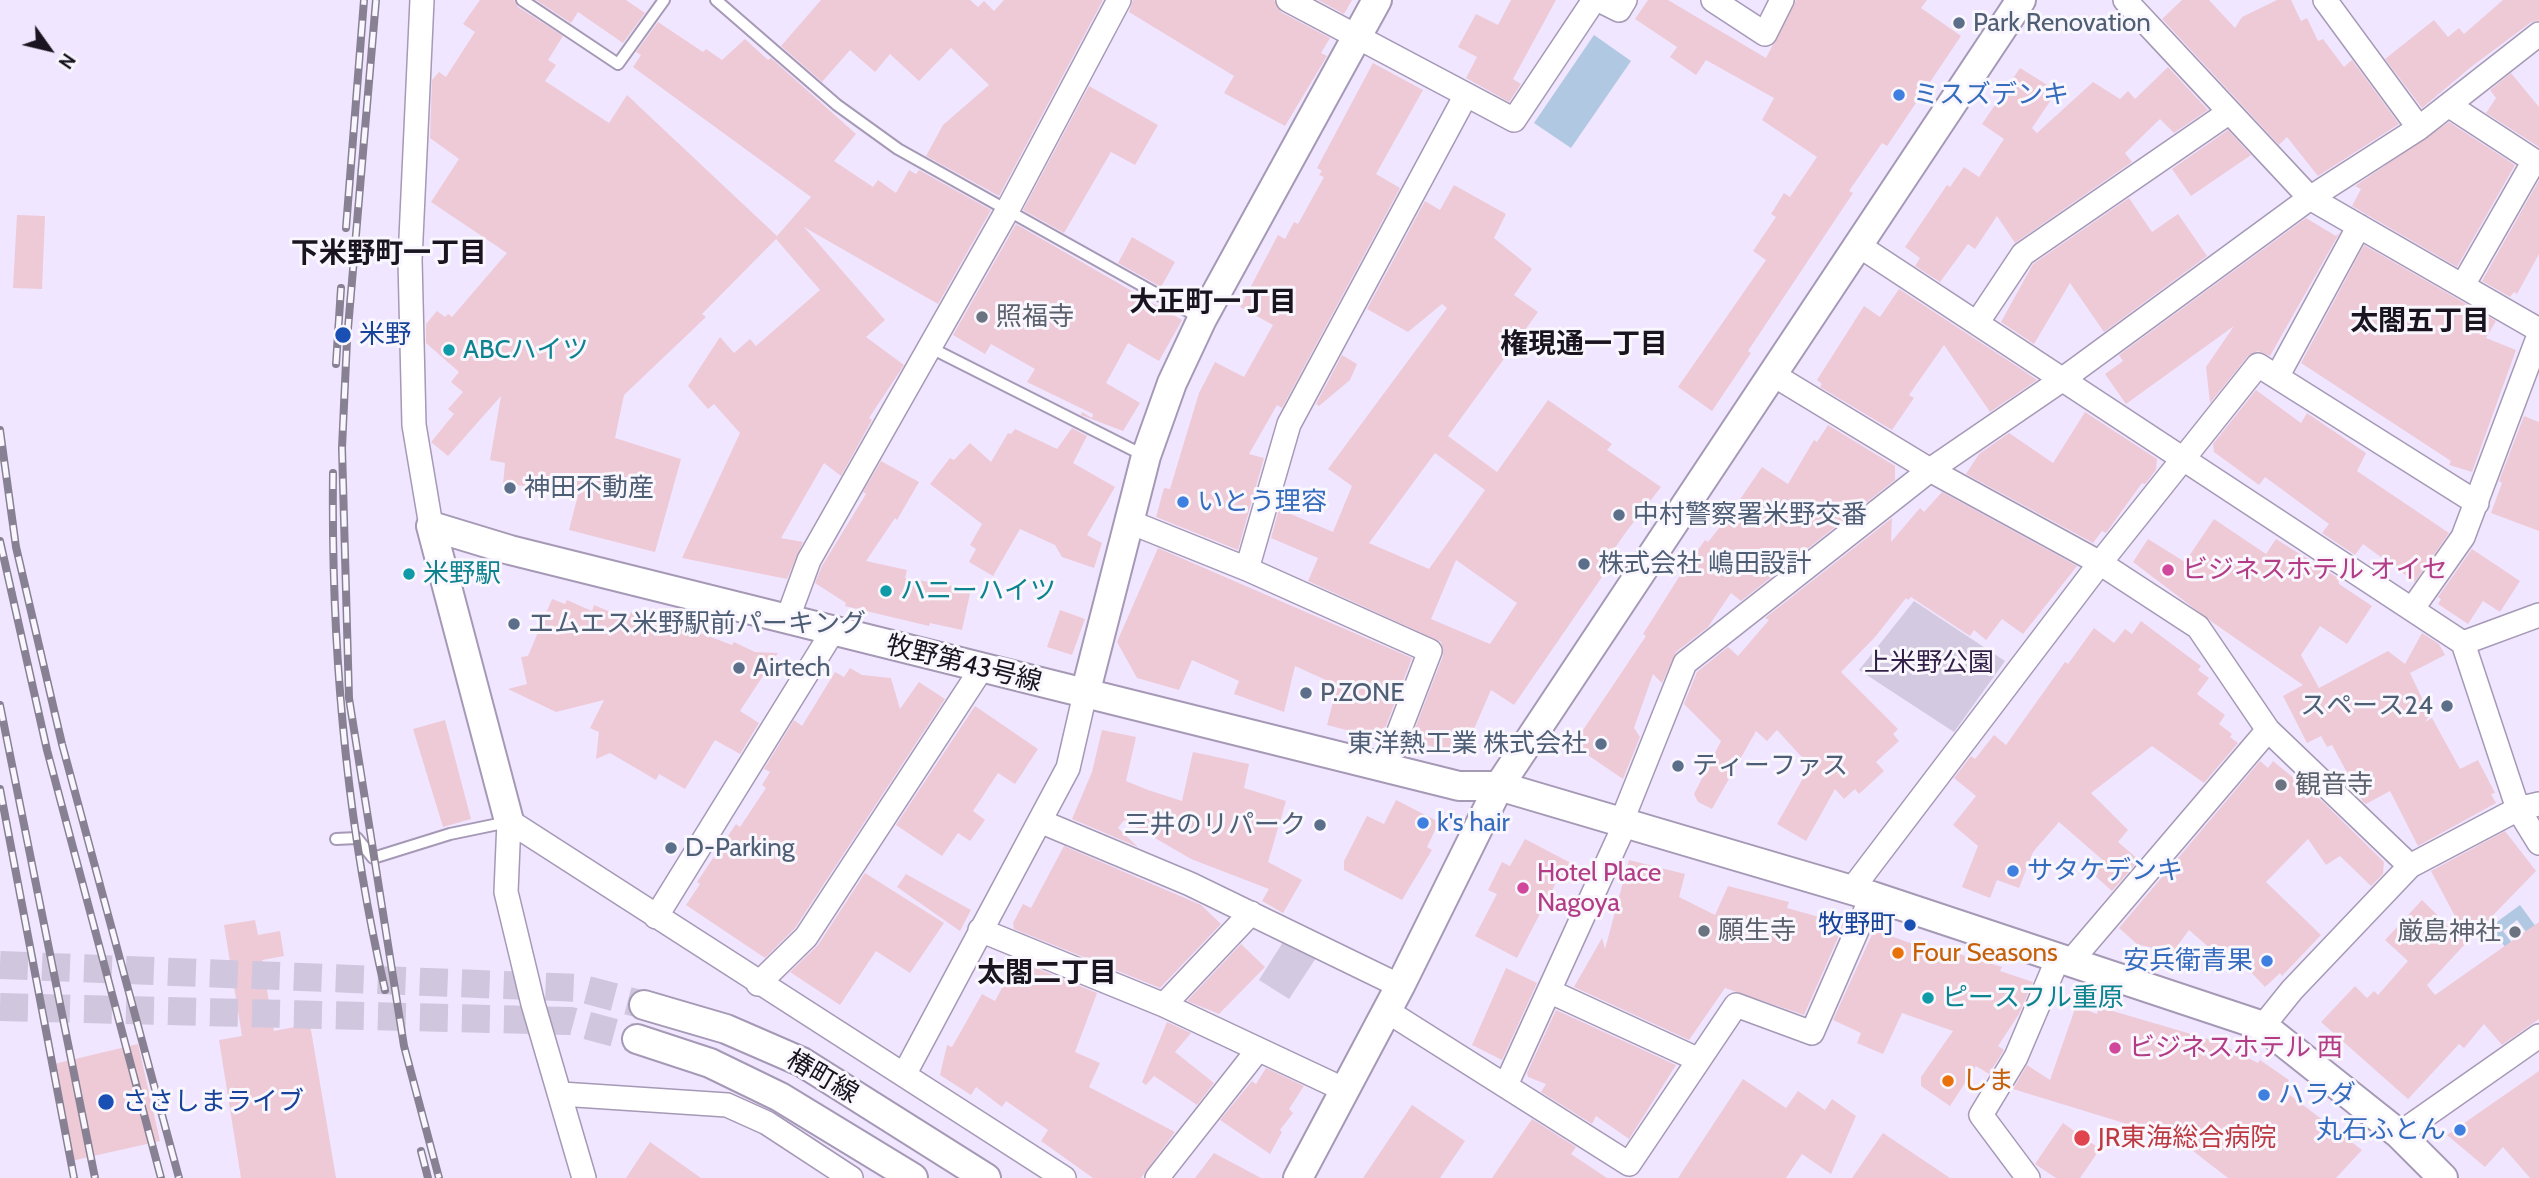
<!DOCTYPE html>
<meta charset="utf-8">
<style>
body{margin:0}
#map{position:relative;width:2539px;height:1178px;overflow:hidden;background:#f0e6ff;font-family:Cabin,sans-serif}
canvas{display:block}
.north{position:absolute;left:14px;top:14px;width:70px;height:70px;-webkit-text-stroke:5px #f9f7fd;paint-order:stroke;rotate:124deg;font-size:19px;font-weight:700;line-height:28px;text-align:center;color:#19141f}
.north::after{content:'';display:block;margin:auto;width:24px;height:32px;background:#19141f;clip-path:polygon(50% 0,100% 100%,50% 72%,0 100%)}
</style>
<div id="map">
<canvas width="2539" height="1178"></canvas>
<div class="north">N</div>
</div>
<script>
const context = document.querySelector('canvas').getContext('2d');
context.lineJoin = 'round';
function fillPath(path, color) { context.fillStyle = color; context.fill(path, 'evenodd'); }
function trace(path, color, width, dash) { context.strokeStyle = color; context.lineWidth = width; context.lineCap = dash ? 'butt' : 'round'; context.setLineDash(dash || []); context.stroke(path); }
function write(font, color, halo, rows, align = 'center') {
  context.font = font + ' Cabin,"Noto Sans JP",sans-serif'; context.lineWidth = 6; context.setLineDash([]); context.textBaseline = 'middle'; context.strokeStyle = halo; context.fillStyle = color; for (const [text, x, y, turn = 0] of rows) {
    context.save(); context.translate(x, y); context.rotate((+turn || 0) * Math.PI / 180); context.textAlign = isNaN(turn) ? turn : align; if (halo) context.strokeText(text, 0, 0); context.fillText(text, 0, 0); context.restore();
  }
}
const green = new Path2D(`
 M1914,601L2005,661L1954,732L1859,670Z
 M1285,939L1316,958L1289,999L1259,980Z`);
const water = new Path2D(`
 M1594,35L1631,61L1571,148L1534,123Z
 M2520,905L2539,931L2512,956L2490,927ZM2517,920L2527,933L2513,944L2503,931Z`);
const building = new Path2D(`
 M480,0H514L518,7L563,36L548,60L556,65L545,81L609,123L627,95L777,236L811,197L633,67L641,55L636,52L658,22L703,52L706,49L722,60L745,39L768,60L771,58L856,134L834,161L873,187L878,180L896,193L909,170L916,174L919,170L991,210L938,304L804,227L885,320L866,337L904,365L869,418L872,420L841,476L824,463L781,538L803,542L787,579L682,558L740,433L714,404L708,409L688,386L720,337L734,353L750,339L756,346L820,290L776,239L702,314L706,317L624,395L615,438L681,459L655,552L569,530L579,491L503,484L505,463L490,460L501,396L448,456L431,442L454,414L448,409L463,392L451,382L459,372L426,343V324L437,311L445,317L448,314L452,317L507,253L431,202L459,159L430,138L432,80L439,72L446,77L475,32L463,24Z
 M536,0H626L645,13L623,43L578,12L571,23Z
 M821,0H970L978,7L984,1L994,11L1004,0H1103L999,196L926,156L943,125L989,85L951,48L919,81L890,54L875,72L850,50L822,82L781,46Z
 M1133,0H1274L1281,12L1330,38L1321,53L1327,56L1285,126L1224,93L1234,76L1129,12Z
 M1318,0H1352L1344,14Z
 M1511,0H1556L1513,79L1521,84L1509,102L1466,78L1477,57L1458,47L1476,14L1498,25Z
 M1648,0H1668L1766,58L1796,0H1927L1921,8L1961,36L1887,146L1882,143L1849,191L1853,193L1748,351L1751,353L1712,411L1678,387L1766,260L1753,251L1776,217L1771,214L1784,193L1790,197L1817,157L1762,120L1774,98L1706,60L1696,75L1670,57L1677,47L1635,19Z
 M2182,0H2209L2235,28L2242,17L2277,0H2291L2301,21L2307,18L2318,41L2323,39L2344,67L2352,60L2399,124L2318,176L2287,137L2279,145L2162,19Z
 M2503,0H2539V20L2530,23L2471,67L2422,108L2385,59L2434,20L2448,37L2459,28L2464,34Z
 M1373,63L1423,90L1376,174L1400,188L1282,408L1277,405L1249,454L1264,458L1238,550L1156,517L1164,488L1170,489L1199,393L1215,362L1244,377L1273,325L1240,307L1278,235L1285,239L1294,222L1298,224L1324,177L1319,175L1322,171L1317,168Z
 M2168,67L2208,110L2174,133L2160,119L2125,153L2132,162L2015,243L1997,216L1975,249L1968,244L1940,282L1915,266L1920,258L1905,247L1947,185L1950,187L1964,167L1979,177L2004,139L1982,124L2020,68L2057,91L2032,128L2037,133L2093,82L2120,99L2128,91L2135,99Z
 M2511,73L2539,107V147L2486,113L2496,98L2490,90Z
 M1089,86L1158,125L1135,165L1111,152L1064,233L1023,210Z
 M2449,122L2515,165L2457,267L2352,206L2361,189L2355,186Z
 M2228,130L2251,155L2191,196L2172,169Z
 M2539,180V254L2517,294L2514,292L2510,297L2482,281Z
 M1454,185L1506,214L1494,238L1532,269L1514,295L1538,312L1448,436L1497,472L1548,400L1612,444L1607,450L1661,487L1626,532L1608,558L1613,561L1514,705L1491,690L1463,754L1410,741L1443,656L1441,642L1308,581L1318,558L1271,538L1279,509L1333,532L1352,486L1328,469L1447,308L1442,304L1408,332L1367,309L1425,201L1440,210ZM1435,453L1485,490L1429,569L1369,543ZM1456,560L1517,603L1490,644L1431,619Z
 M2129,198L2152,232L2178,214L2207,256L2104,332L2070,283L2034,344L2001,322L2033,264Z
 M17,215L45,216L42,289L13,288Z
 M2306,218L2336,236L2340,232L2270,356L2258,351L2248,356L2210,403L2206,367L2234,326L2126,404L2105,374L2123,361L2119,355Z
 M1016,224L1182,320L1159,361L1128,343L1106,383L1140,403L1123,431L1081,415L1082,412L1092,418L1093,414L1027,382L1035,369L991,344L985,354L953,335Z
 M1132,237L1175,262L1161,287L1118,263Z
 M2364,245L2496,321L2486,338L2516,350L2472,472L2449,465L2451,461L2301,363Z
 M1899,289L2021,369L2037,380L1990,412L1944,345L1909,395L1914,398L1892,430L1820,387L1822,384L1817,380L1864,306L1880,317Z
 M1342,355L1357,364L1350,380L1319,406L1316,404Z
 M2256,390L2301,423L2307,413L2366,453L2357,471L2449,533L2415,582L2363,544L2355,555L2322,533L2329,524L2265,477L2259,485L2214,452L2213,444Z
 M2085,412L2157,459L2156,470L2145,484L2142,483L2106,533L2102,531L2093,543L1966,474L1979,454L2009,433L2053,463Z
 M2524,416L2539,422V531L2491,513L2502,483L2499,481Z
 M1828,425L1895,466V480L1741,601L1731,593L1708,627L1676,652L1662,683L1653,674L1634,728L1640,737L1623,779L1573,745L1646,636L1643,634L1679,577L1705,540L1708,542L1728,517L1762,467L1788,484L1814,440L1817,442Z
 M1072,428L1087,436L1073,463L1115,487L1087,535L1102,543L1094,568L1062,557L1055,545L1020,529L993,576L969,562L976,549L970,545L982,524L930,484L950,458L954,460L970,443L991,462L1008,433L1011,434L1015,429L1057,449Z
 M881,461L919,482L897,520L895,518L866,561L907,570L905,578L971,589L962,630L930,623L929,626L845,606L846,603L815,583L822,566L866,494L863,492Z
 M1942,492L2077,566L2023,634L2002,619L1986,640L1974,630L1970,636L1911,597L1908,600L1906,598L1875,637L1841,672L1898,729L1893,734L1899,741L1876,762L1884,771L1859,794L1855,789L1844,799L1835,789L1806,841L1777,824L1810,766L1777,730L1767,741L1756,731L1712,809L1698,802L1694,794L1721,741L1684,704L1697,672L1728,647L1738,656L1769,620L1765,618L1892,518L1891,542L1920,508L1924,512Z
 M2214,519L2266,554L2276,539L2338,578L2339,584L2372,606L2347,644L2320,626L2301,655L2319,688L2388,651L2405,664L2422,633L2439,644L2445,655L2410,673L2430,715L2425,722L2432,718L2460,769L2478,760L2495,793L2491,794L2496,803L2418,846L2390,791L2366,804L2363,802L2332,745L2327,747L2321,736L2307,743L2283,696L2303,685L2212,622L2133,562L2148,539L2185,562Z
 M1158,548L1412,658L1381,739L1327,725L1337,685L1295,666L1284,712L1234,694L1239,681L1192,660L1179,690L1137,678L1117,642Z
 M2472,549L2520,581L2500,612L2483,601L2468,624L2438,604L2441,599L2438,597Z
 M552,599L565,604L567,600L592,611L594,605L628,619L631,612L662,622L663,619L732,645L734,642L755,652L778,653L740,711L759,723L740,754L715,740L685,789L659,774L656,780L610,753L596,759L599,732L590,728L604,700L556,712L508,689L527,684L521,657L528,656Z
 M1060,610L1085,619L1072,655L1047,647Z
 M2141,621L2201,666L2198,670L2209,678L2197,694L2225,715L2219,724L2232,734L2230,737L2238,743L2204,783L2152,746L2091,793L2128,830L2118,842L2139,860L2112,891L2094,875L2105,862L2059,822L2033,852L2019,888L1997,880L1990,898L1962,887L1978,846L1953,825L1976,796L1954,778L1971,756L1975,759L1994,735L2006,745L2065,662L2068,664L2094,628L2114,643L2125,629L2132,634Z
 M850,668L862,675L891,678L900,709L919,682L945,699L795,928L765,958L686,905L700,884L697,882L736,824L740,827L766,788L762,785L770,772L764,769L794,720L802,726L835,672L844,677Z
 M975,706L1038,749L1015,784L998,773L973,811L985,820L970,841L958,833L942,856L896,825Z
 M445,720L471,819L443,827L413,729Z
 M1102,730L1136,737L1126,781L1148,790L1182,801L1193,752L1249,764L1244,788L1286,801L1268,862L1302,880L1283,913L1262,901L1269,889L1191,859L1124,820L1118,828L1138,847L1072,819L1092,772Z
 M2260,761L2268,768L2273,761L2323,802L2384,862L2383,874L2371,886L2340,856L2326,865L2308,839L2266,882L2321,935L2282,976L2280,973L2265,987L2227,947L2219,956L2189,930L2172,953L2137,944L2119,928Z
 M1396,800L1439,822L1427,847L1432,850L1402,900L1344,870V861L1367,816L1384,824Z
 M2505,831L2536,871L2468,941L2431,871Z
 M1525,839L1588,872L1586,876L1557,881L1517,958L1475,936L1497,894L1488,890L1502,862L1510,866Z
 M1064,846L1201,905L1221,924L1160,988L1014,929L1013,923L1023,904L1031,908Z
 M1629,860L1685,874L1679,897L1715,915L1728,886L1789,902L1787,908L1844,924L1804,1015L1725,988L1689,1040L1574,987L1602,938L1605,949Z
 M865,873L944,923L910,973L876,951L840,1005L790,972L818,945Z
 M906,874L971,910L960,931L897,887Z
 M2422,900L2466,943L2427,985L2435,995L2539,922V1019L2502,1045L2484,1024L2464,1048L2459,1044L2408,1099L2321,1022L2355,986L2367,998L2374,991L2378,995L2408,961L2385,940Z
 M255,920L258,935L280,931L284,956L262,960L274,1031L310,1024L336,1178H241L219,1040L242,1036L224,925Z
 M1874,930L1924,948L1926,944L2002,967L2000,971L2033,982L2019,1014L1998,1046L2004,1050L1989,1074L1976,1066L1950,1106L1921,1086V1077L1953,1031L1902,1013L1883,1054L1857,1043L1861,1033L1833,1020Z
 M1241,944L1265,967L1219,1014L1187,1001Z
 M1017,960L1097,993L1075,1052L1100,1063L1089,1087L1175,1132L1141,1178H1093L1041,1141L1048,1130L1006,1101L1002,1107L976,1087L971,1095L940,1075L947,1045L952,1047L982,994L995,1001Z
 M1506,968L1537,983L1502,1060L1472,1045Z
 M2076,1006L2097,1014L2099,1007L2215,1041L2258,1063L2260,1060L2289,1080L2282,1089L2362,1150L2336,1178H2228L2193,1151L2174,1145L2176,1139L2013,1089L2027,1065L2050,1080Z
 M1556,1010L1676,1065L1629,1139L1596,1116L1592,1124L1541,1092L1546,1084L1528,1077L1527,1073Z
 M1167,1022L1191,1033L1175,1052L1214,1083L1197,1105L1154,1076L1146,1085L1142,1082Z
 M138,1044L160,1141L71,1161L50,1065Z
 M1266,1068L1304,1086L1289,1109L1293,1113L1280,1130L1282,1132L1270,1154L1220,1120L1252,1081L1256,1084Z
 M2539,1071V1178H2530L2503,1147L2485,1167L2447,1135Z
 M1743,1079L1786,1108L1798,1091L1825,1110L1832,1099L1856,1116L1831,1174L1802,1154L1786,1178H1678Z
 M1412,1105L1465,1141L1446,1169L1440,1178H1363Z
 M1532,1119L1576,1147L1571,1154L1607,1178H1492Z
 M2063,1123L2100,1149L2080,1178H2056L2035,1164Z
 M1883,1133L1950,1178H1852Z
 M650,1142L701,1178H626Z
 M1214,1153L1261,1178H1195Z`);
const tertiaryTunnel = new Path2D(`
 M0,965L580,988L644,1005
 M0,1007L571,1021L637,1039`);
const service = new Path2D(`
 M522,0L618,64L664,0
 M716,0L837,105L898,149L1200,318
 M931,348L1143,455
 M336,839L357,838L373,858L450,834L508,822`);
const minor = new Path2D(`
 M422,0L410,260L414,425L431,526
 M1288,0L1514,120L1594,0
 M1599,0L1619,10L1625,0
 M1713,0L1765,34L1782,0
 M2125,0L2310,198L2539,330
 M2325,0L2419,128
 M2450,106L2539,164
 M1858,245L2463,643L2518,809L2539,843
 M2463,285L2534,161
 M1977,323L2023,254L2228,113
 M1772,374L1930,470L2100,563L2198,627L2268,730L2410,866
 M2277,377L2477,503
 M1130,522L1247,569L1430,651L1385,768
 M1247,569L1289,424L1466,95
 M2413,608L2463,537L2539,335
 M787,620L809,560L1007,211L1119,0
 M2463,643L2539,615
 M1042,822L1190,884L1400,986
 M1621,823L1685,663L1930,470L2063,379L2310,198L2419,128L2539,34
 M1852,889L2100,563L2258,365L2277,377L2359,226
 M656,917L833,631
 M980,930L1164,1005L1345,1090
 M2071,961L2268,730
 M758,984L806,937L982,668
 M1551,992L1699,1060
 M1164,1005L1251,913
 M1387,1011L1629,1164L1736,1005L1812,1033L1872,896
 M2263,1026L2292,990L2410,866L2518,809L2539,804
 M905,1073L1068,768L1085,694
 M1506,1085L1625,824
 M561,1094L727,1105L767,1123L851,1178
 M2399,1134L2539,1036
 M584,1178L533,1004L506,892L509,821L1064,1178
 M1157,1178L1257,1051
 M2028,1178L1981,1115L2016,1057L2059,956`);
const tertiary = new Path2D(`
 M431,526L510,550L1459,786H1499L1872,896L2263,1026L2399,1134L2443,1178
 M431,526L509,821
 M1085,694L1146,456L1172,383L1202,319L1377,0
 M644,1005L726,1029L802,1062L986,1178
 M637,1039L710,1063L780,1097L913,1178
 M1298,1178L1400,986L1499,786L2021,0`);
const rail = new Path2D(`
 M376,0L347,340L342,448L349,698L404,1046L439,1178
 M346,228L364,0
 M336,364L341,288
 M0,430L16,547L62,744L179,1178
 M333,473C331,647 346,821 385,990
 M0,541L47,750L161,1178
 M0,705L95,1178
 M0,789L74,1178
 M421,1151L428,1178`);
const markers = [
 [1959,23,7,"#5c6f8a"],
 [1899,95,7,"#3f7fe0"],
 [982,317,7,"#6b7280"],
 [343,335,9,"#1a4fb4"],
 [449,350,7,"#0f9aa8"],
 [510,488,7,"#5c6f8a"],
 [1183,502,7,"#3f7fe0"],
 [1619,515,7,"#5c6f8a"],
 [1584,564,7,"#5c6f8a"],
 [2168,570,7,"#d1479c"],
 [409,574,7,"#0f9aa8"],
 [886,591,7,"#0f9aa8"],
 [514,624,7,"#5c6f8a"],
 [739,668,7,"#5c6f8a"],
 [1306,693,7,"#5c6f8a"],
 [2447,706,7,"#5c6f8a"],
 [1601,744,7,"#5c6f8a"],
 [1678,766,7,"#5c6f8a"],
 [2281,785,7,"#6b7280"],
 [1423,823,7,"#3f7fe0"],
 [1320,825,7,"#5c6f8a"],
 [671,848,7,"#5c6f8a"],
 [2013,871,7,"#3f7fe0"],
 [1523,888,7,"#d1479c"],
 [1910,925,7,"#1a4fb4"],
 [1704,931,7,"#6b7280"],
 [2515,932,7,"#6b7280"],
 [1898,953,7,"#e8710a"],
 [2267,961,7,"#3f7fe0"],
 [1928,998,7,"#0f9aa8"],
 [2115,1048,7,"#d1479c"],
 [1948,1081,7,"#e8710a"],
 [2264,1095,7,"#3f7fe0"],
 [106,1102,9,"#1a4fb4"],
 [2460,1130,7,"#3f7fe0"],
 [2082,1138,9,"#e0444e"]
];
const serviceNames = [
 ["Park Renovation",1973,23],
 ["神田不動産",524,488],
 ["中村警察署米野交番",1633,515],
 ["株式会社 嶋田設計",1598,564],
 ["エムエス米野駅前パーキング",528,624],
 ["Airtech",753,668],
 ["P.ZONE",1320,693],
 ["スペース24",2433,706,"right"],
 ["東洋熱工業 株式会社",1587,744,"right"],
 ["ティーファス",1692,766],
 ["三井のリパーク",1306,825,"right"],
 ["D-Parking",685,848]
];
const shopNames = [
 ["ミスズデンキ",1913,95],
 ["いとう理容",1197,502],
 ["k's hair",1437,823],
 ["サタケデンキ",2027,871],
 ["安兵衛青果",2253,961,"right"],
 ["ハラダ",2278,1095],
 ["丸石ふとん",2446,1130,"right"]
];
const worshipNames = [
 ["照福寺",996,317],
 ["観音寺",2295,785],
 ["願生寺",1718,931],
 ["厳島神社",2501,932,"right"]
];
const transitNames = [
 ["米野",359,335],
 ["牧野町",1896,925,"right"],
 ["ささしまライブ",122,1102]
];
const cultureNames = [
 ["ABCハイツ",463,350],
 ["米野駅",423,574],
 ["ハニーハイツ",900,591],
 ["ピースフル重原",1942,998]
];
const hotelNames = [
 ["ビジネスホテル オイセ",2182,570],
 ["Hotel Place",1537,873],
 ["Nagoya",1537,903],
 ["ビジネスホテル 西",2129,1048]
];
const parkNames = [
 ["上米野公園",1929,663]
];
const streetNames = [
 ["牧野第43号線",964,664,14],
 ["椿町線",822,1077,30]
];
const foodNames = [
 ["Four Seasons",1912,953],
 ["しま",1962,1081]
];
const healthNames = [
 ["JR東海総合病院",2098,1138]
];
const neighbourhoodNames = [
 ["下米野町一丁目",389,254],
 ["大正町一丁目",1213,303],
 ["太閤五丁目",2420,322],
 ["権現通一丁目",1584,345],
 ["太閤二丁目",1047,974]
];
fillPath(green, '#d3c9e1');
fillPath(water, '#b0c8e1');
fillPath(building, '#eecad7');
trace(tertiaryTunnel, '#d0c6dd', 28, [28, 14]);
trace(service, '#a599b6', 14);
trace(minor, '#a599b6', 26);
trace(tertiary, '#a599b6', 32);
trace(service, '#fff', 10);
trace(minor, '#fff', 23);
trace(tertiary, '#fff', 28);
trace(rail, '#888193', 8);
trace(rail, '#f9f7fd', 5, [16]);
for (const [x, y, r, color] of markers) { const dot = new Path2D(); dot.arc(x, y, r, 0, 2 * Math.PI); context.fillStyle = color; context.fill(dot); trace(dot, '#f9f7fd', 2.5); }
write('26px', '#4e5e75', '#f9f7fd', serviceNames, 'left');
write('26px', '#366cbe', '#f9f7fd', shopNames, 'left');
write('26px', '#5b616d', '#f9f7fd', worshipNames, 'left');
write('26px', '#164399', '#f9f7fd', transitNames, 'left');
write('26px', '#0d838f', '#f9f7fd', cultureNames, 'left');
write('26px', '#b23c85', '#f9f7fd', hotelNames, 'left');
write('26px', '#332048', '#f9f7fd', parkNames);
write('26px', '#19141f', '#f9f7fd', streetNames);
write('26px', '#c56008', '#f9f7fd', foodNames, 'left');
write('26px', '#be3a42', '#f9f7fd', healthNames, 'left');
write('bold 28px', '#19141f', '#f9f7fd', neighbourhoodNames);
</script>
